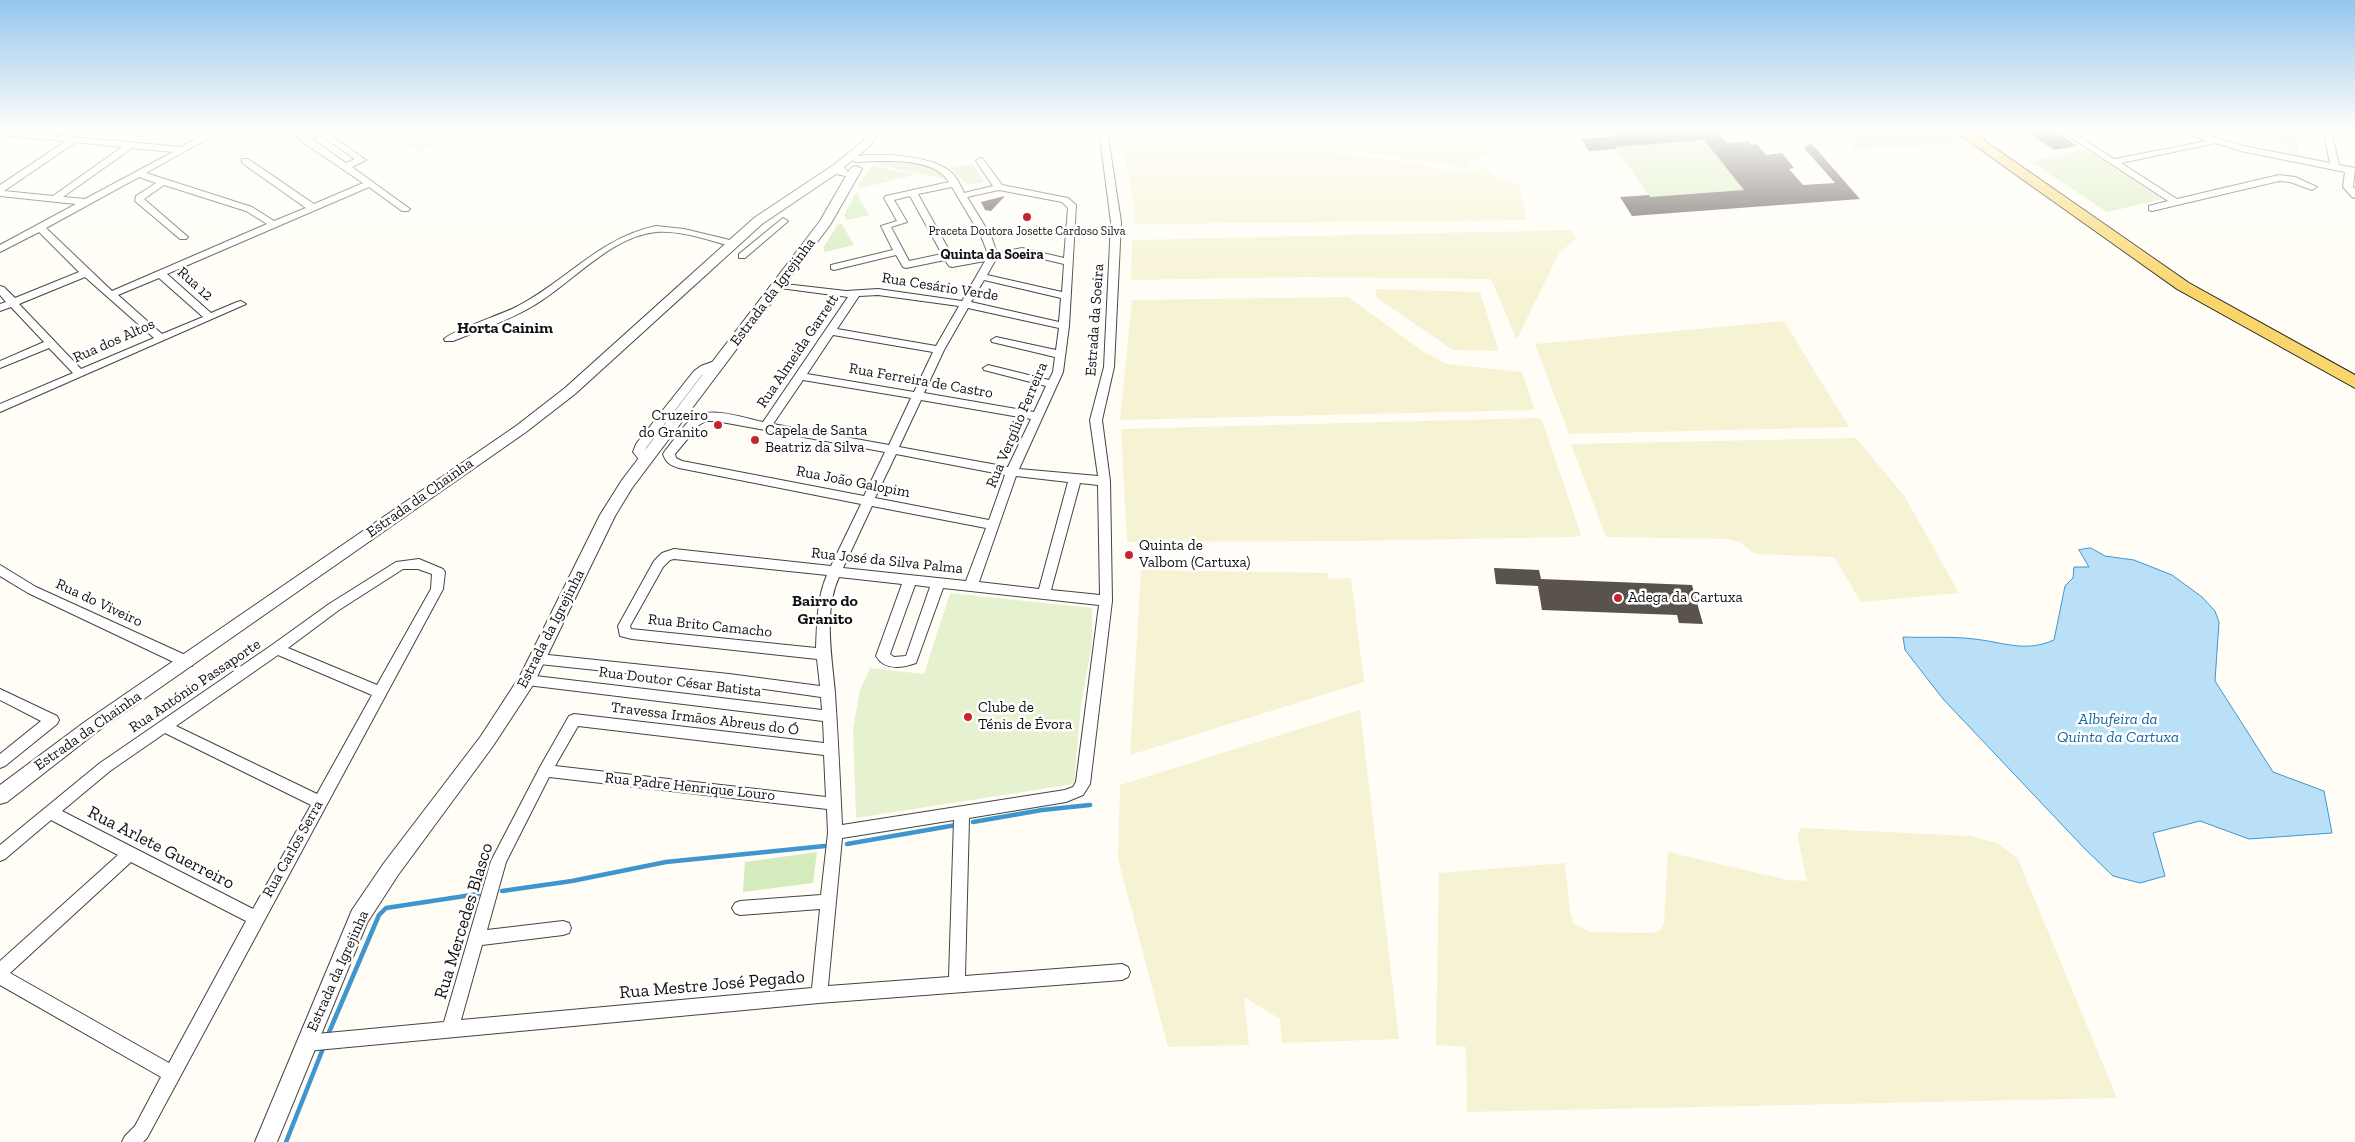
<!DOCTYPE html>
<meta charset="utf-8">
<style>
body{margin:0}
canvas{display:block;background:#fffdf5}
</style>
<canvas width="2355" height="1142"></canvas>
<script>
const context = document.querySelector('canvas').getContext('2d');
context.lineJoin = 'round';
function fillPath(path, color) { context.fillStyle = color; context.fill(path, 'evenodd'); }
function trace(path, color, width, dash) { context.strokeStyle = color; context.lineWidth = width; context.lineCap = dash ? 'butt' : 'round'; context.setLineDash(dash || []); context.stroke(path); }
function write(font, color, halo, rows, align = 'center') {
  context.font = font + ' "Zilla Slab",serif'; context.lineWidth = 5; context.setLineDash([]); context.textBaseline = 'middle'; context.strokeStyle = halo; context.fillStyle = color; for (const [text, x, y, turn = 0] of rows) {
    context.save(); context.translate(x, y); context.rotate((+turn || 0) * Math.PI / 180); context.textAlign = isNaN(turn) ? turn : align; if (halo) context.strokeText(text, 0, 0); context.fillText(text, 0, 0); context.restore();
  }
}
const farmland = new Path2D(`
 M1119,130H1210L1255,142L1419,164L1436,169L1458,171L1487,168L1494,176L1519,186L1527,220L1135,224L1134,204Z
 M1235,130H1373L1361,149L1267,138Z
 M1388,130H1413L1494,145L1489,156L1472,161L1468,168L1364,152Z
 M1572,230L1576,239L1559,253L1518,337L1516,338L1491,279L1307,277L1131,280L1132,240Z
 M1378,289L1480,292L1499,351L1453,350L1377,298L1375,290Z
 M1348,297L1424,352L1447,364L1522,372L1535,410L1120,420L1132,300Z
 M1784,321L1849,427L1569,434L1535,344Z
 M1537,418L1542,420L1581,535L1573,537L1354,541L1127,542L1121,429Z
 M1856,438L1905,497L1959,593L1861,602L1834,557L1755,554L1739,542L1726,539L1606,537L1571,444Z
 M1141,570L1328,573L1329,579L1351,578L1364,682L1130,755Z
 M1360,710L1399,1039L1282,1043L1280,1019L1244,997L1249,1045L1168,1047L1118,859L1120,785Z
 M1802,828L1971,836L1997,843L2018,859L2117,1098L1467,1112L1466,1047L1436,1045L1439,873L1565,863L1570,911L1573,923L1590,932L1652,933L1661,930L1664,923L1668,852L1788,880L1807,881L1798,839V833Z`);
const green = new Path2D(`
 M1844,130H1946L1964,143L1855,149Z
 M2226,130H2293L2299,154L2305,157L2280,152H2289L2288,146L2285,144Z
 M1704,140L1744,190L1650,197L1615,147Z
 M2085,149L2162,199L2107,212L2031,162Z
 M880,162C902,163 931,159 945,179L879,165Z
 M973,164L984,181L982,183L966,184L950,168Z
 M872,165L915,175L861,188L858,185Z
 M856,192L869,215L847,220L844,215Z
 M838,224H842L854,245L825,252L823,248Z
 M817,852L813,883L743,892L745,862Z`);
const pitch = new Path2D(`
 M406,130H473L419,153L393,135Z
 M950,593L1092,608V643L1081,705L1074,784L856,818L853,729L860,690L870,668L924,674Z`);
const water = new Path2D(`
 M2091,548L2105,556L2134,560L2172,575L2202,597L2215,611L2219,622L2215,681L2273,772L2324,791L2332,833L2249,839L2200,821L2153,833L2165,876L2140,883L2113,876L2085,849L1943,699L1905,650L1903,637C1926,638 1951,636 1974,639C2004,642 2024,653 2054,640L2065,586L2073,578L2074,567H2089L2079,550Z`);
const stream = new Path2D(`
 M973,822L1042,810L1090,805
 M847,844L956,825
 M502,891L572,881L666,862L825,846
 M327,1037L379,915L386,908L478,894
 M286,1142L324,1046`);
const building = new Path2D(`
 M1641,130H1677L1678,132L1717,130L1727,143L1748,141L1751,145L1757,144L1766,155L1782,153L1794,168L1789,169L1803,185L1835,183L1804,148L1811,143L1860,199L1632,216L1620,197L1649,195L1650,197L1744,190L1704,140L1615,147L1617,149L1589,151L1581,139L1616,136L1613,132Z
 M2024,130H2054L2077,146L2054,150Z
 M1005,196L991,211L985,210L981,202Z
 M1494,568L1539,570L1541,579L1692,585L1703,624L1679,623L1677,615L1542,610L1538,586L1496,584Z`);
const minor = new Path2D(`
 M0,130L181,147L212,130H223L146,173L252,207L274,221L306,208L242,163V159H248L314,204L363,183L301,141L290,130H300L306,135L318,130H324L366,160L352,167L410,209L408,211H402L369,187L167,274L211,313L237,302L241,301L246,304L0,412V404L73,373L49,348L0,368V361L44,342L11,307L0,311V304L6,302L0,295V286L4,287L15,298L79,272L39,232L0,252V245L76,204L0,196V185L66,141L0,135ZM320,135L355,159L346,163L312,139ZM76,142L122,147L53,196L4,191ZM132,148L173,152L85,199L63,197ZM139,177L156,183L136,196L135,201L180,239H186L188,237L144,199L164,185L246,211L267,224L112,291L46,228ZM85,277L154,338L81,369L19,304ZM159,278L203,317L162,334L118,295Z
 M1099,130H1107L1121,222L1114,367L1102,420L1110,481L1112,601L1090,784L1083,795L1066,802L969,818L965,976L1122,964L1128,967L1130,972L1128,977L1122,980L819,1003L306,1051L300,1049L298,1043L300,1037L306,1035L444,1022L491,861L540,767L569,716L574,714L824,743L823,721L527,685L522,684L520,680L522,676L527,675L822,710L821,697L729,684L539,664L534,663L532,659L534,655L539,654L729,674L820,686L817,659L632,639L620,636L618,626L654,561L662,553L674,549L831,566L861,504L679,468C670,465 666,463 663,454L665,451C673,441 681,429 690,420C707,404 743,418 763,422L848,297L780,288L775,285L776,283L846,291L878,289L962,301L985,261L952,267L949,266L945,260L906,268L903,267L896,255L834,270L831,269V265L893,250L881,226L897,221L884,198L886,196L949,182C933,156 883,161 856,162L853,161V157C877,152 933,155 952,173C957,178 961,186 964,193L993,186L976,161L980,158L983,159L1002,185L1068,198L1076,205L1069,326L1063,372L1019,469L1098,476L1090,420L1104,367L1111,222ZM952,187L981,236L988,254L955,261L918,194ZM999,190L1062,202L1068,208L1064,258L1022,248L997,253L991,236L967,197ZM910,196L942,254L909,261L891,227L907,222L894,200ZM1022,254L1064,264L1062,292L987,275L996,259ZM984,280L1061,298L1059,322L971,302ZM878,295L959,306L936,346L837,329L859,296ZM968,308L1059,328L1056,350L996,337L991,340L992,342L1055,357L1053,372L1049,380L988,365L983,368L984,370L1046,386L1034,412L924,393L944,350ZM833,335L933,352L914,392L807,374ZM803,380L911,398L889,445L773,424ZM921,400L1031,419L1008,467L899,447ZM706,421H716L885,452L864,496L682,461L676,458L675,454L699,425ZM896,454L1005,475L989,520L875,498ZM1016,476L1068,482L1039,589L979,582ZM1080,483L1098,485L1100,595L1051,590ZM872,506L986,528L966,581L843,568ZM674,559L827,575C817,597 817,625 816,648L631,629L630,626L663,567L670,560ZM839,577L902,584L876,656C885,671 902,668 916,663L943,588L1099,605L1076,782L1073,787L1065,790L842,825C840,782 838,738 835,693C832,657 823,611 839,577ZM915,585L930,587L906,656L894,657L890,654ZM578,726L824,755L826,797L555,766ZM549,777L827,809L828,833L821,895L740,901L735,903L732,908L735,913L740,915L820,909L812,988L461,1020L482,945L563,935L569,933L571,928L569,923L563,921L487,930L506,862ZM954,820L949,977L828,986L842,838Z
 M2059,130H2069L2114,159L2207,141L2178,130H2192L2243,146L2330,163L2323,130H2331L2339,165L2355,168L2353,187L2355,189V198L2352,197L2343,187L2345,172L2241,151L2216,143L2121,163L2177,199L2279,175L2295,177L2317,187L2312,190L2290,182L2279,181L2152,211L2149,210V206L2168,201Z
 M783,218L788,221L786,223L745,258H739V254Z
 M656,226L684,229L734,241L736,243L731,246C707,240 681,230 656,232C611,236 571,284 533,306C508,321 480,330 453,341H445L444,339C451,331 500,315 514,308C565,283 598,238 656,226Z
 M720,359L724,360V364L702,375L646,448L645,451L651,459L649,462H641L633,452L636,444L694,371L701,366Z
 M419,559L443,569L445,572L443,589L147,1138L143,1142H122L125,1136L135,1126L161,1077L0,985V961L118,855L51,820L5,859L0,861V845L100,763L272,645L329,604L396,562ZM403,569H418L432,574L431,589L377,685L288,648L339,610ZM278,655L372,695L317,794L176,726ZM165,733L311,805L253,909L62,811L110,771ZM131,862L246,921L169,1063L10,973Z
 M0,565L36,587L192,658L194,662L192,666H182L28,593L0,576Z
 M0,689L57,716L59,720L57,724L5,766L0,768V754L41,721L0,700Z`);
const tertiary = new Path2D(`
 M870,130H881L871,145L844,167L848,172L852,167L856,166L862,169L830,225L632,488L615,516L533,685L493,746L398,875L367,923L277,1142H255L352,910L384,863L481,736L520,676L600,515L622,480L820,221L846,176L836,174L762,224L575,394L526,432L98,731L7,802L0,804V785L86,721L516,426L565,388L754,218L835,164L863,141Z`);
const primary = new Path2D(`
 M1953,130H1969L2189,283L2355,375V388L2177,289Z`);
const markers = [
 [1027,217,5,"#c4262e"],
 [718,425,5,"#c4262e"],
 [755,440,5,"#c4262e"],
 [1129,555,5,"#c4262e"],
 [1618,598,5,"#c4262e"],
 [968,717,5,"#c4262e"]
];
const farPoinames = [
 ["Praceta Doutora Josette Cardoso Silva",1027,232]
];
const farNeighbourhoodnames = [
 ["Quinta da Soeira",992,255]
];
const streetNames = [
 ["Rua 12",195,284,42],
 ["Rua Cesário Verde",940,287,9],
 ["Estrada da Igrejinha",773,292,-53],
 ["Estrada da Soeira",1095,320,-86],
 ["Rua dos Altos",114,341,-24],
 ["Rua Almeida Garrett",798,351,-56],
 ["Rua Ferreira de Castro",921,381,10],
 ["Rua Vergílio Ferreira",1017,425,-67],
 ["Rua João Galopim",853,482,11],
 ["Estrada da Chainha",420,498,-35],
 ["Rua José da Silva Palma",887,561,6],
 ["Rua do Viveiro",99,603,25],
 ["Rua Brito Camacho",710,626,6],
 ["Estrada da Igrejinha",551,629,-63],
 ["Rua Doutor César Batista",680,682,7],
 ["Rua António Passaporte",195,686,-34],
 ["Travessa Irmãos Abreus do Ó",705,719,7],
 ["Estrada da Chainha",88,731,-35],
 ["Rua Padre Henrique Louro",690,787,6],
 ["Rua Carlos Serra",293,849,-61],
 ["Estrada da Igrejinha",338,971,-66]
];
const poiNames = [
 ["Cruzeiro",708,416,"right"],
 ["do Granito",708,433,"right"],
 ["Capela de Santa",765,431],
 ["Beatriz da Silva",765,448],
 ["Quinta de",1139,546],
 ["Valbom (Cartuxa)",1139,563],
 ["Adega da Cartuxa",1628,598],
 ["Clube de",978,708],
 ["Ténis de Évora",978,725]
];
const neighbourhoodNames = [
 ["Horta Cainim",505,328],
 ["Bairro do",825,601],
 ["Granito",825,619]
];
const waterNames = [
 ["Albufeira da",2118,719],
 ["Quinta da Cartuxa",2118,737]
];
const nearStreetnames = [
 ["Rua Arlete Guerreiro",161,848,27],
 ["Rua Mercedes Blasco",464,921,-73],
 ["Rua Mestre José Pegado",712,985,-5]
];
fillPath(farmland, '#f6f3d4');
fillPath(green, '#d5ebbd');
fillPath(pitch, '#e6f2cf');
fillPath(water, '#b9e0f7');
trace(water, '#3f96cf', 1);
trace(stream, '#3f96cf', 4.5);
fillPath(building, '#5a524d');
trace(minor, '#444', 2);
trace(tertiary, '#444', 2);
trace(primary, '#222', 2);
fillPath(minor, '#fff');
fillPath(tertiary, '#fff');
fillPath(primary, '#f9d66b');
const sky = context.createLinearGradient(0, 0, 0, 290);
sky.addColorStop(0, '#95c6ee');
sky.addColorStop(0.45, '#fffefa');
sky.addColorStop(1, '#fffefa00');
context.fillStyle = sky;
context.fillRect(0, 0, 2355, 290);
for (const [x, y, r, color] of markers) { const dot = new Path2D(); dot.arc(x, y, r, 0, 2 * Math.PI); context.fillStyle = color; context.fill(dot); trace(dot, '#fff', 2); }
write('12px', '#111', '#fff', farPoinames);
write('bold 14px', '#111', '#fff', farNeighbourhoodnames);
write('15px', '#111', '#fff', streetNames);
write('15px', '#111', '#fff', poiNames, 'left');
write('bold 16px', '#111', '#fff', neighbourhoodNames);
write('italic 16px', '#1768a6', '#fff', waterNames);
write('18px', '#111', '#fff', nearStreetnames);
</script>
